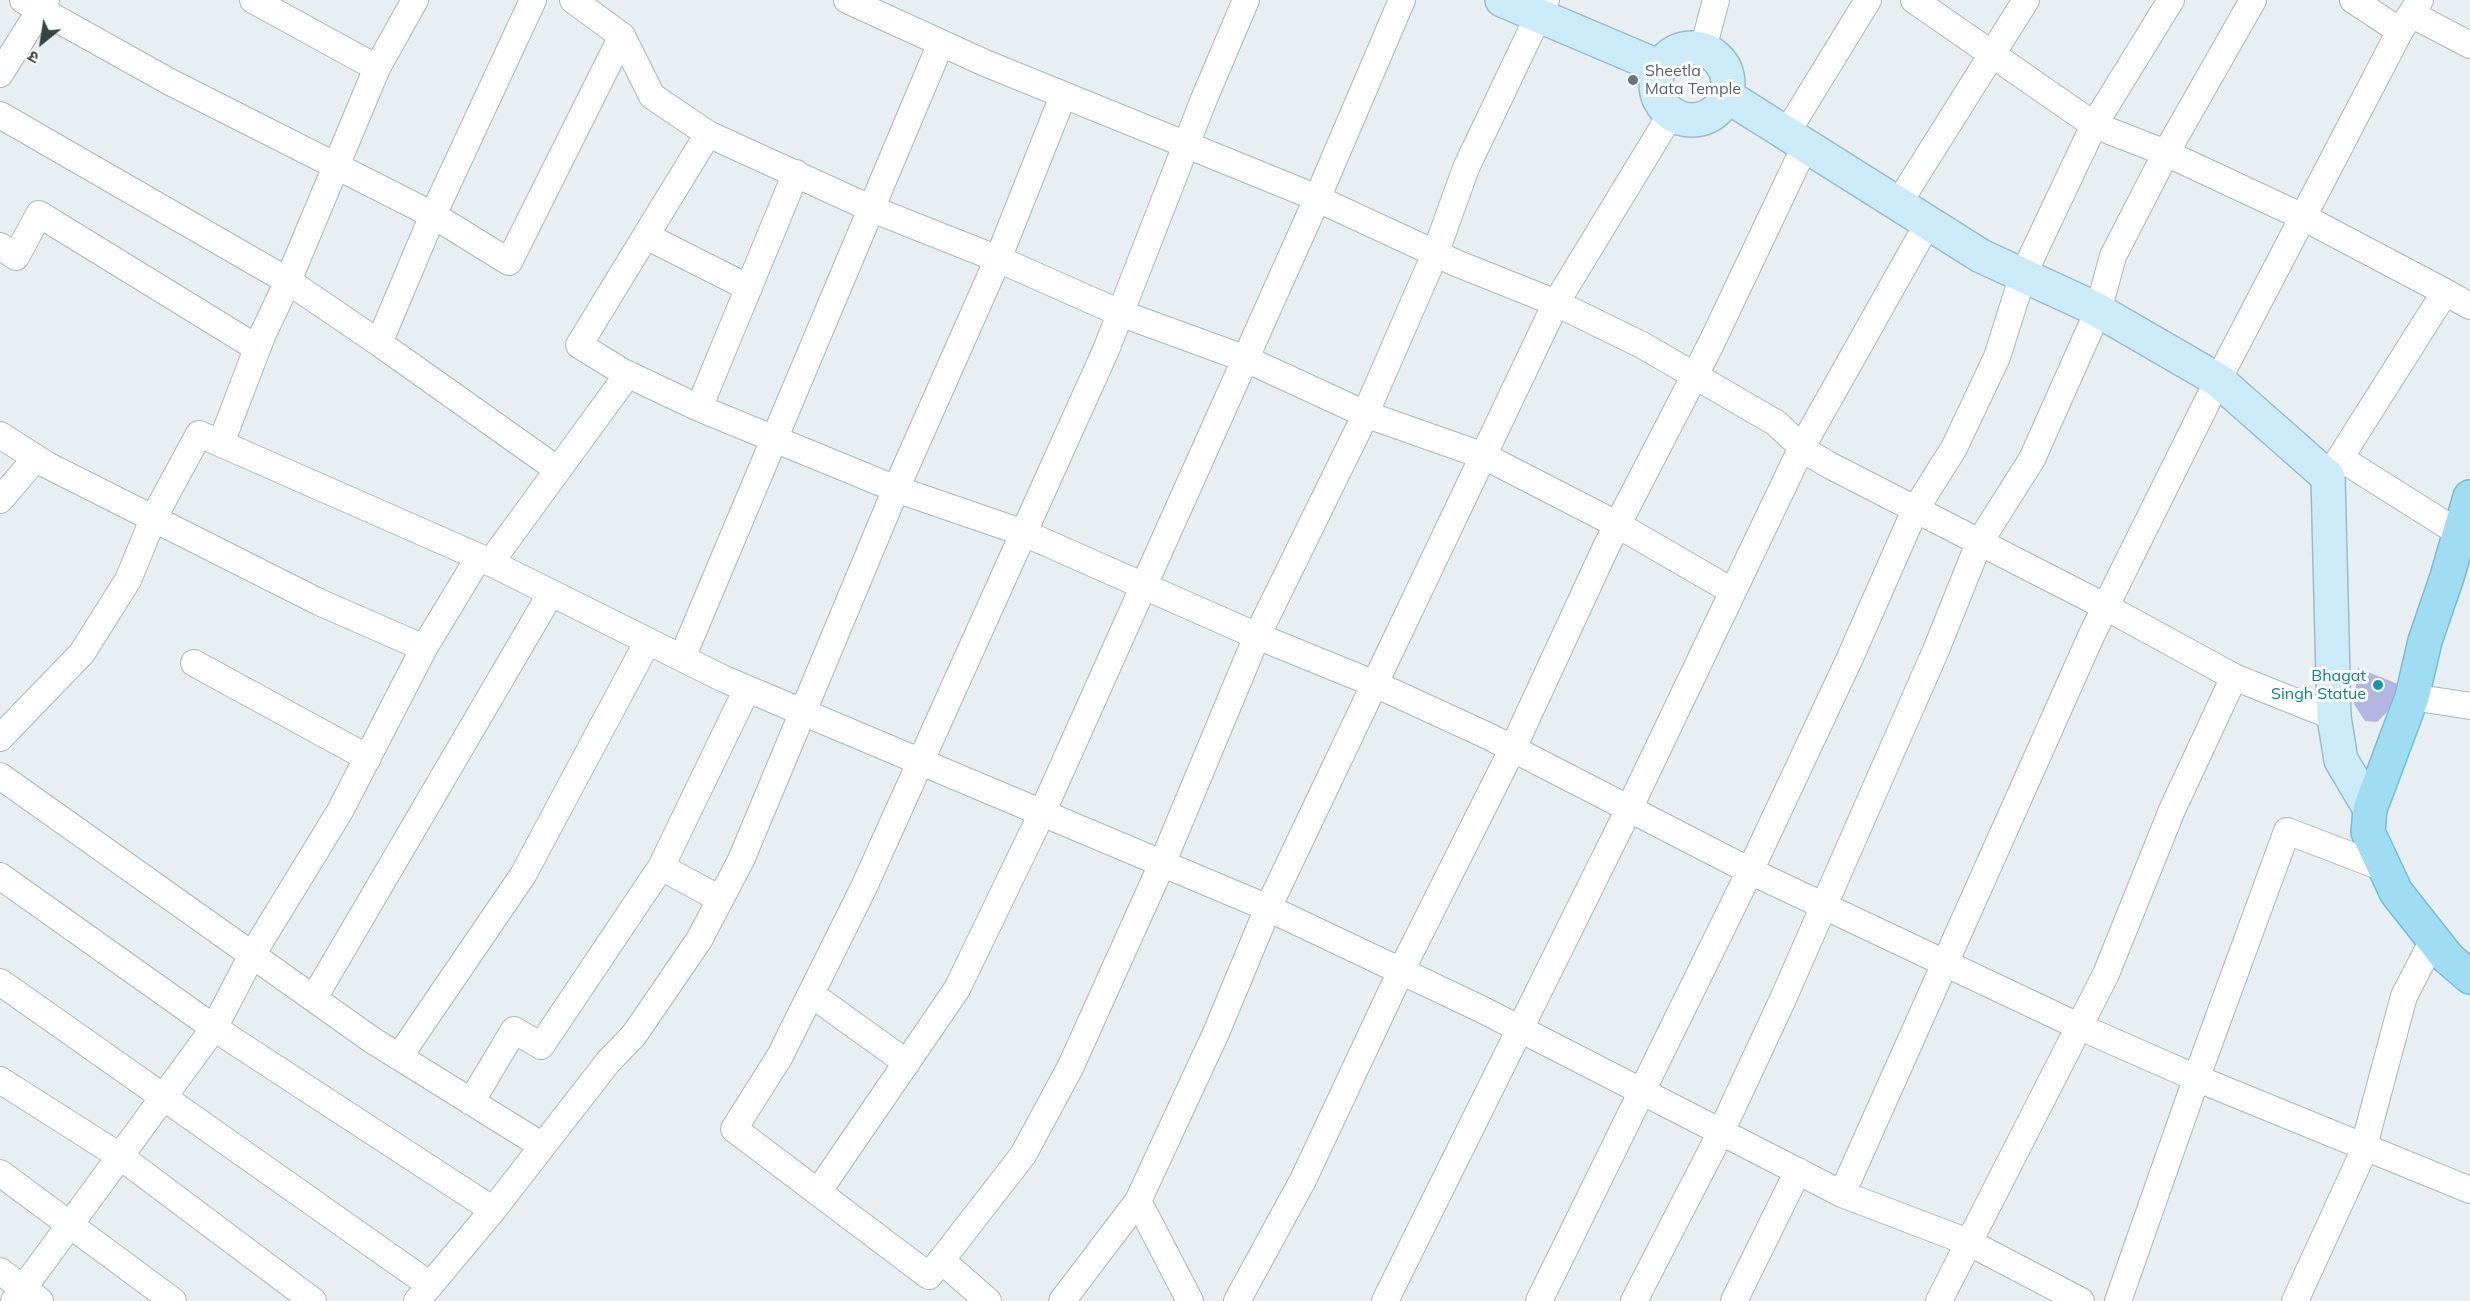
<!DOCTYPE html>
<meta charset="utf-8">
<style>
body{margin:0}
#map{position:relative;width:2470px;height:1301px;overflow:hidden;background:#e7eff2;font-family:Mulish,"Noto Sans Devanagari",sans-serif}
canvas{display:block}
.north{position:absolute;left:12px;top:12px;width:60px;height:60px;-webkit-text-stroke:4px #fff;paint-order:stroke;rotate:210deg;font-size:16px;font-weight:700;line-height:24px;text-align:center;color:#374244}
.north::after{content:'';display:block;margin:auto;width:21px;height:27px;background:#374244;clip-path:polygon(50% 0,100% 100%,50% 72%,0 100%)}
</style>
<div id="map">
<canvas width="2470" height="1301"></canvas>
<div class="north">उ</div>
</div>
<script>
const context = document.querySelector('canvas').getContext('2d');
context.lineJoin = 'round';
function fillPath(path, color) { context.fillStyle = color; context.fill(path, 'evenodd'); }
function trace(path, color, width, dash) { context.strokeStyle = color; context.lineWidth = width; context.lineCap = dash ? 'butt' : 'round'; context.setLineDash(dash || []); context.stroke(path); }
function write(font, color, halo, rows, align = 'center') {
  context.font = font + ' Mulish,sans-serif'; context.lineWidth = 6; context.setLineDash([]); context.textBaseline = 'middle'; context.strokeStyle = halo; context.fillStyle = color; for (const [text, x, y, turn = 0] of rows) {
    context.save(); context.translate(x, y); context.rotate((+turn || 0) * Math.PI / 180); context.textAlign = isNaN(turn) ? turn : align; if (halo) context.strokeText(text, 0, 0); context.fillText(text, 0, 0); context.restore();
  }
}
const green = new Path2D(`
 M2358,668L2398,684L2388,711L2377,722L2365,721L2354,704Z`);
const street = new Path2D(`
 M23,0L170,82L433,215L509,262L622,36L652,96L708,134L872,209L998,259L1120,313L1246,359L1365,414L1484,456L1618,525L1732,591
 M253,0L377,68
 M573,0L622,36
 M847,0L985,63L1305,193L1456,263L1556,303L1642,345L1776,423L1807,452L1831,466L2106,607L2234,677L2334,717
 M1246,0L1204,99L1106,350L864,887L780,1056L734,1129L929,1276L1023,1155L1070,1068L1162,864L1257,636L1360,426L1435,254L1466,168L1546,0
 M1914,0L2094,125L2166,153L2303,217L2445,292L2328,477
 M2353,0L2400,31L2420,0
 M2411,14L2470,45
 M1703,49L1716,0
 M0,74L46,0
 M0,115L288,281L379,343L433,215L533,0
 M708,134L579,345L623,372L699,408L896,489L1024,533L1257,636L1375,684L1488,736L1750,871L2078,1026L2196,1078L2470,1190
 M1786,134L1868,0
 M1898,204L2026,0
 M646,236L749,288
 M0,246L16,257L39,214L257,348
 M2445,292L2470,306
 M379,343L558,470
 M699,408L796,173
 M0,435L47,465L319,602L424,648
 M221,443L262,336L288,281L377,68L415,0
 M2340,458L2459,533
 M0,500L36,458
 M490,563L628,374
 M682,658L941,43
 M194,663L368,758
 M2412,697L2470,706
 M0,738L82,653L128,580L154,517L199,434L479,557L724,679L1268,908L1481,1009L1842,1194L1968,1242L2081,1301
 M0,776L372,1040L541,1145
 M661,867L720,899
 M0,876L214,1028L493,1210
 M0,982L430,1285
 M811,994L907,1063
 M314,998L551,593
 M399,1057L523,875L648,641
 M0,1080L121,1157L313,1301
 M471,1102L514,1030L541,1046L661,867L747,689
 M0,1173L173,1301
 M818,1192L957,989L1042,813L1317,199L1402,0
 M1842,1194L2092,634L2218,380L2400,31
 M941,1260L988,1301
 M0,1271L40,1301
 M14,1301L214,1028L252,955L340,811L424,648L479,557
 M417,1301L493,1210L608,1062L634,1035L699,940L741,860L896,489L998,259L1063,96
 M1062,1301L1138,1201
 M1190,1301L1138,1201L1216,1033L1268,908L1556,303L1671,114
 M1237,1301L1303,1180L1401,971L1513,748L1606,547L1711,344L1805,146
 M1385,1301L1629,809L1802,447L1928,223
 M1539,1301L1750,871L1849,660L1915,510L1954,448L1997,357L2023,275L2094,125L2171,0
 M1634,1301L1721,1132L1783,999L1936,650L1979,543L2032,459L2098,311L2113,256L2166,153L2253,0
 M1734,1301L1798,1171
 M1939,1301L2106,974L2172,810L2234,677
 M2118,1301L2199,1071L2287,831L2384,868
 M2295,1301L2361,1157L2404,996L2433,940`);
const secondary = new Path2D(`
 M1502,0L1660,67
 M1656 84a36 36 0 1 1 72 0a36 36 0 1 1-72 0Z
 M1727,96L1981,256L2092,307L2218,380L2328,477L2334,717L2341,760L2370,809`);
const primary = new Path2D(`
 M2470,497L2447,577L2425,641L2412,697L2370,809L2368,832L2396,892L2448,958L2470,977`);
const markers = [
 [1633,80,6,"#6b7280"],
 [2378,685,6,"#0f9aa8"]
];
const worshipNames = [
 ["Sheetla",1645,71],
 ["Mata Temple",1645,89]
];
const cultureNames = [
 ["Bhagat",2366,676],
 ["Singh Statue",2366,694]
];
fillPath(green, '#b5b5e1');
trace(street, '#abb8bc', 28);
trace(secondary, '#9abcc9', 36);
trace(primary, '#71bed5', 36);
trace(street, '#fff', 26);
trace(secondary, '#cbebf8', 33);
trace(primary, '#a0ddf2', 33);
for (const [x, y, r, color] of markers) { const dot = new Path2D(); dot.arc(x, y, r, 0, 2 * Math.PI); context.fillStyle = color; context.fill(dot); trace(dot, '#fff', 2); }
write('16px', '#5b616d', '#fff', worshipNames, 'left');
write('16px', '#0d838f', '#fff', cultureNames, 'right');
</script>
